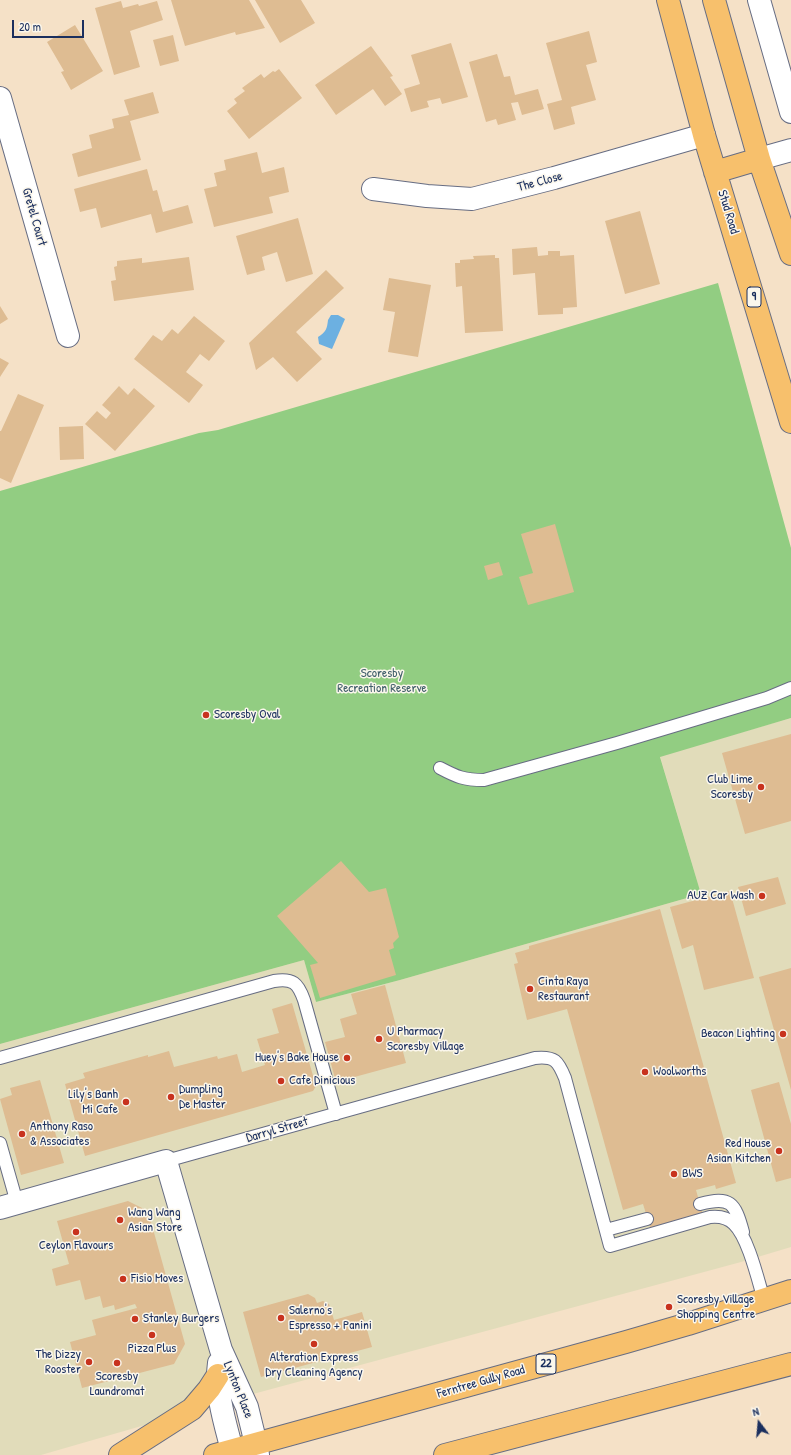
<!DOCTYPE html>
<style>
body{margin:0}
#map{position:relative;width:791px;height:1455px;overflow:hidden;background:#f5e1c7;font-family:"Patrick Hand",sans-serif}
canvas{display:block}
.north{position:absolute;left:739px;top:1403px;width:40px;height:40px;-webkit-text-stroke:3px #fbf7ec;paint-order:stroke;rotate:344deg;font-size:11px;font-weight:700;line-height:16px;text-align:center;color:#1b2f5e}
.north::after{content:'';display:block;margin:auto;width:14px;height:18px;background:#1b2f5e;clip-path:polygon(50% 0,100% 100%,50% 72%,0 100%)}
.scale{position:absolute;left:12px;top:20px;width:72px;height:18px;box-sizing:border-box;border:2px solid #1b2f5e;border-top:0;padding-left:5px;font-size:12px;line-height:14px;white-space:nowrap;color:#1b2f5e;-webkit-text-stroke:3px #fbf7ec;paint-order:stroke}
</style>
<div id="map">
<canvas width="791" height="1455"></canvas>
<div class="north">N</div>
<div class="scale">20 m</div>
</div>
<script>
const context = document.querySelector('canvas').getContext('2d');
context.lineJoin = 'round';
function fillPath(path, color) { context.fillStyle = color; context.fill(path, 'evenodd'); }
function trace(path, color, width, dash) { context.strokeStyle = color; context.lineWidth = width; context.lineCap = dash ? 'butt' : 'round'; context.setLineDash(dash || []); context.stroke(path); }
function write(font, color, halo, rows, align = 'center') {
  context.font = font + ' "Patrick Hand",sans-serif'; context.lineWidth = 3; context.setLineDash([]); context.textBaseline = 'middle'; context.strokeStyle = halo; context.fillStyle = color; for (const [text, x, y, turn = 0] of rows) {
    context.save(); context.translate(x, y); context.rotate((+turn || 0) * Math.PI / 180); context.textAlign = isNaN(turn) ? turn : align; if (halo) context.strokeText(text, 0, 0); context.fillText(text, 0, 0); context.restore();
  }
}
const built = new Path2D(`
 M791,718V1247L741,1262L242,1397L41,1455H0V1044L304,960L316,1002L400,980L701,894L660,756Z`);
const green = new Path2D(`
 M718,283L791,548V718L660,757L701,894L400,980L316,1002L304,960L0,1044V491L199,433L218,430Z`);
const water = new Path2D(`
 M331,315H338L345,319L332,349L319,344L318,337C326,332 327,329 328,320Z`);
const building = new Path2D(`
 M171,0H249L265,28L236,35L235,32L185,46Z
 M255,0H301L315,23L280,43Z
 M121,1L123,8L138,4L139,6L157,1L163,20L130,31L140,67L114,75L95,8Z
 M75,25L103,71L71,90L61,72L64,71L47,42Z
 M589,31L597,62L586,65L596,100L571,107L575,124L554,130L547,104L562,100L546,43Z
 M173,35L179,61L160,66L153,40Z
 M451,43L468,97L442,104L440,98L427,101L429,107L411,112L404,89L420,84L411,55Z
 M371,46L393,76L390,77L402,94L385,106L373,89L336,115L315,85Z
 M497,54L504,77L510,76L515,95L538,89L544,109L522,115L518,102L511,103L516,120L498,125L496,119L486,122L469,62Z
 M279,69L302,98L249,139L227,111L237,103L234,99L245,91L242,88L261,74L264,78L273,71L275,72Z
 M153,92L159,113L130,121L141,160L78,177L72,154L92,148L89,135L114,128L112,119L129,115L124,100Z
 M257,152L262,173L284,167L289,192L269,197L273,213L214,227L204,189L217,186L214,173L226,170L224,160Z
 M147,169L153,191L157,190L163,212L188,205L193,223L156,233L151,214L101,228L96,208L80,212L74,189Z
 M640,211L660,284L625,294L605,221Z
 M298,218L313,274L286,282L277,252L262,257L265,270L247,275L236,236Z
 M537,247L538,256L548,255V251H560V256L574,255L577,307L563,308V314L538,315L535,273L513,275L512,249Z
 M495,255V258H499L503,331L465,333L462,286L456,287L455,263H460V260L474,259L473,256Z
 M189,257L194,290L114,301L111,281L116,280L114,267L117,266V261L142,258V263Z
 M326,270L344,288L296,332L322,359L297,382L273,357L256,370L249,343Z
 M389,278L431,285L418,357L388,352L395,312L383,310Z
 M0,306L8,319L0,324Z
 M194,316L225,341L209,361L200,354L186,372L203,385L189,403L134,359L153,335L162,341L172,329L178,334Z
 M0,358L9,363L0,377Z
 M119,386L128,395L134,388L155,406L115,451L85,424L97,411L106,419L111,413L102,405Z
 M18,394L44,405L11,483L0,478V431H1Z
 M83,426L84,459L60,460L59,427Z
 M555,524L574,592L528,605L519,577L533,573L521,534Z
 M499,562L503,575L488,580L484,566Z
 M791,734V821L745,834L722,753Z
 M341,861L369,892L386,888L399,937L393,943L394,948L389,950L396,975L320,998L310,965L318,963L277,916Z
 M778,877L786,904L746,916L738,887Z
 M730,891L754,978L704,990L693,945L682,949L670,907Z
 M660,909L736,1183L716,1189L715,1185L696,1190L703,1215L651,1230L643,1204L623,1210L567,1009L527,1020L514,964L518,963L515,953L529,949V946Z
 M791,968V1090L759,977Z
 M385,985L406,1063L336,1082L325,1042L345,1037L340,1019L357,1014L351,994Z
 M292,1003L316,1086L313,1091L85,1156L65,1084L85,1078L83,1073L148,1055V1057L169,1051L174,1067L217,1056L218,1059L237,1054L242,1072L265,1065L257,1039L279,1033L272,1009Z
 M40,1080L64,1163L21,1175L0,1099L12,1095L10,1088Z
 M779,1082L791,1124V1178L776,1182L751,1090Z
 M128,1201L148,1211L185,1344L174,1364L82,1388L70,1342L96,1335L92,1320L137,1308L135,1304L115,1310L114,1305L103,1308L100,1296L85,1300L80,1280L56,1286L52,1269L69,1264L57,1221Z
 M308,1294L315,1298L317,1303L323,1301L329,1304L334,1320L362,1312L372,1347L261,1377L243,1312Z`);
const service = new Path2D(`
 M440,768C457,777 464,780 484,780L617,743L767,698L791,688
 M0,1058L274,981C293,978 298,983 304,1000L336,1114
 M0,1143L17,1203
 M166,1161L535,1058C555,1056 558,1061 565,1078L610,1246L710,1217C719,1216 727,1217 734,1224C748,1237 758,1280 764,1300
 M700,1204C730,1196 735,1202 743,1232
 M606,1230L647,1219`);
const minor = new Path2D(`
 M759,0L791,112
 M0,98L68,336
 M759,159L791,150
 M373,189L427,196L472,199L554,178L704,135
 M0,1208L166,1161L221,1350L247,1407L256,1444L258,1455
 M219,1363C215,1392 225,1423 232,1450L235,1455`);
const primary = new Path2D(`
 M120,1455L192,1409L209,1389L218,1375
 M215,1455L626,1342L688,1324L791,1291
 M445,1455L791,1364`);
const trunk = new Path2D(`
 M668,0L704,135L791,422
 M714,0L759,159L791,254
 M715,172L759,159`);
const markers = [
 [206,715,4,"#c8321e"],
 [761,787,4,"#c8321e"],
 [762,896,4,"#c8321e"],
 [530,989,4,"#c8321e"],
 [783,1034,4,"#c8321e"],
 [379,1039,4,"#c8321e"],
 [347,1058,4,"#c8321e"],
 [645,1072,4,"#c8321e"],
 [281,1081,4,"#c8321e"],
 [171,1097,4,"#c8321e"],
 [126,1102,4,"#c8321e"],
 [22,1134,4,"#c8321e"],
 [779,1151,4,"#c8321e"],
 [674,1174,4,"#c8321e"],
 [120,1220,4,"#c8321e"],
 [76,1232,4,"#c8321e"],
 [123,1279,4,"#c8321e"],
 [669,1307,4,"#c8321e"],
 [281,1318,4,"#c8321e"],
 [135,1319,4,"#c8321e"],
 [152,1335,4,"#c8321e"],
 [314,1344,4,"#c8321e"],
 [89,1362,4,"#c8321e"],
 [117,1363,4,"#c8321e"]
];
const shields = [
 [754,297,14],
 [546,1364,20]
];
const shieldNames = [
 ["9",754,297],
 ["22",546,1364]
];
const streetNames = [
 ["The Close",540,182,-15],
 ["Stud Road",728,212,73],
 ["Gretel Court",34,217,74],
 ["Darryl Street",277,1130,-16],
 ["Ferntree Gully Road",481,1382,-16],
 ["Lynton Place",238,1390,68]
];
const parkNames = [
 ["Scoresby",382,674],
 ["Recreation Reserve",382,689]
];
const poiNames = [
 ["Scoresby Oval",214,715],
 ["Club Lime",753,780,"right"],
 ["Scoresby",753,795,"right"],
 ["AUZ Car Wash",754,896,"right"],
 ["Cinta Raya",538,982],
 ["Restaurant",538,997],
 ["U Pharmacy",387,1032],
 ["Scoresby Village",387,1047],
 ["Beacon Lighting",775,1034,"right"],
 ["Huey's Bake House",339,1058,"right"],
 ["Woolworths",653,1072],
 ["Cafe Dinicious",289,1081],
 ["Dumpling",179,1090],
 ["De Master",179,1105],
 ["Lily's Banh",118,1095,"right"],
 ["Mi Cafe",118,1110,"right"],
 ["Anthony Raso",30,1127],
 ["& Associates",30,1142],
 ["Red House",771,1144,"right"],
 ["Asian Kitchen",771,1159,"right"],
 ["BWS",682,1174],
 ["Wang Wang",128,1213],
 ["Asian Store",128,1228],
 ["Ceylon Flavours",76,1246,"center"],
 ["Fisio Moves",131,1279],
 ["Scoresby Village",677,1300],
 ["Shopping Centre",677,1315],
 ["Salerno's",289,1311],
 ["Espresso + Panini",289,1326],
 ["Stanley Burgers",143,1319],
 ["Pizza Plus",152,1349,"center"],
 ["The Dizzy",81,1355,"right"],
 ["Rooster",81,1370,"right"],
 ["Alteration Express",314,1358,"center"],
 ["Dry Cleaning Agency",314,1373,"center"],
 ["Scoresby",117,1377,"center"],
 ["Laundromat",117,1392,"center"]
];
fillPath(built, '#e1dcba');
fillPath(green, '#92cd82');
fillPath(water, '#6cb0e1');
fillPath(building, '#debc92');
trace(service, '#676d83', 14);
trace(minor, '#676d83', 24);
trace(primary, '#676d83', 24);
trace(trunk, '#676d83', 24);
trace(service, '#fff', 12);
trace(minor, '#fff', 22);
trace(primary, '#f7c06c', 22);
trace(trunk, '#f7c06c', 22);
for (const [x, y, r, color] of markers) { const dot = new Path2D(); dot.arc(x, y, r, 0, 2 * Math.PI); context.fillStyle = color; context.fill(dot); trace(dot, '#fbf7ec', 1.5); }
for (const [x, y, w] of shields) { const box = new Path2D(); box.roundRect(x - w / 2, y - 10, w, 20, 3); context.fillStyle = '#fbf7ec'; context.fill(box); trace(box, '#1b2f5e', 1); }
write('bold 12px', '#1b2f5e', null, shieldNames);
write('13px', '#1b2f5e', '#fbf7ec', streetNames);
write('13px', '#3f5e69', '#fbf7ec', parkNames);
write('13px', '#1b2f5e', '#fbf7ec', poiNames, 'left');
</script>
